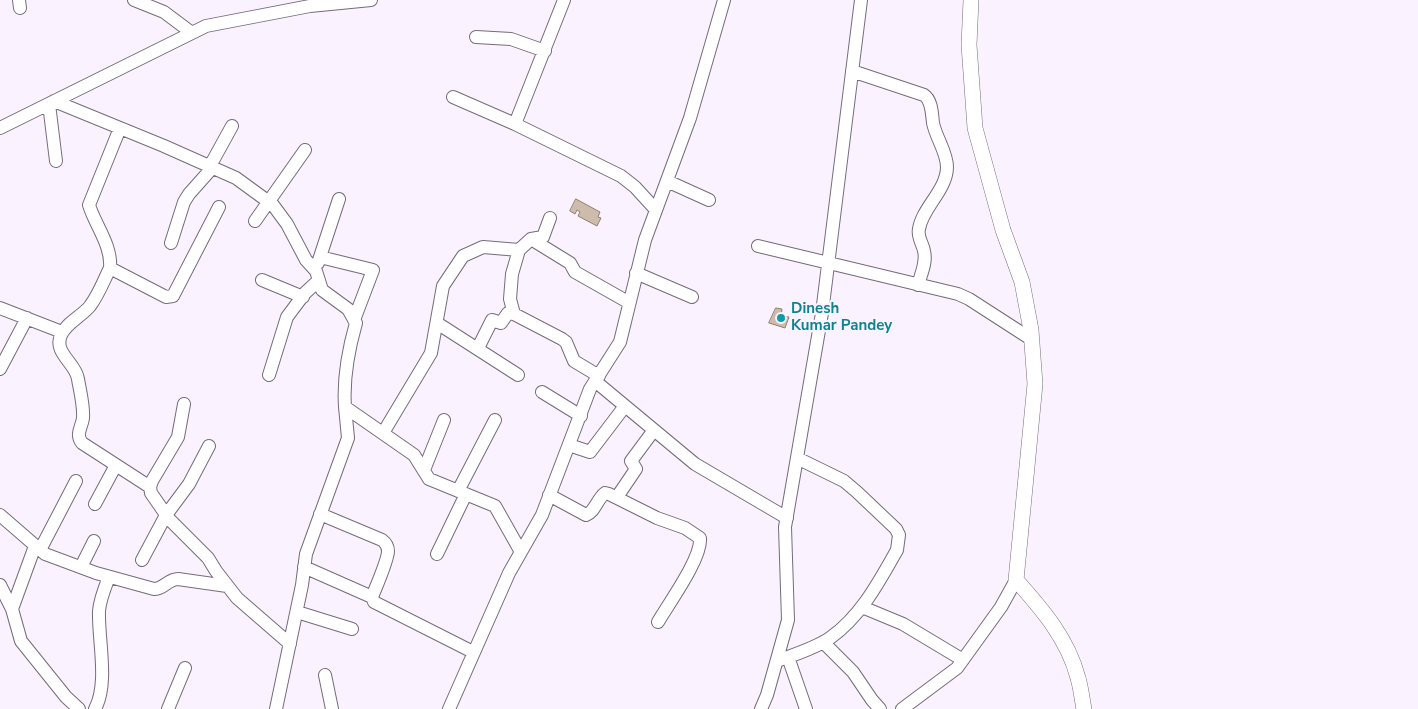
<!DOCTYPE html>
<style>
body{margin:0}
canvas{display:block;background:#faf2ff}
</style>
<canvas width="1418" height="709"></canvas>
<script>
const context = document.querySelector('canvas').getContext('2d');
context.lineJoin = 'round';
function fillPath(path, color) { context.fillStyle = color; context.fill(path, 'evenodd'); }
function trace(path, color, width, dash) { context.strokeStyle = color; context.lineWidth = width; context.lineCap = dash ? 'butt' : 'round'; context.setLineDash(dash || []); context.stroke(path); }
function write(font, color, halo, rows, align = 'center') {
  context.font = font + ' "Nunito Sans",sans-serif'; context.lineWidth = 4.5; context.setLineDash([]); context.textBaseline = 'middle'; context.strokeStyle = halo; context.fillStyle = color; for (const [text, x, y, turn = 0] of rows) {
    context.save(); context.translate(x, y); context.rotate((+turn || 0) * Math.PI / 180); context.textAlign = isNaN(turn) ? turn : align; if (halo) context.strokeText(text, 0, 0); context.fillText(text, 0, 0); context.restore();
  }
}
const building = new Path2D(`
 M576,199L600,212L598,217L601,218L597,226L578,216L580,212L577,210L575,214L570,211Z
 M776,308L782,309L781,316L789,317L785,328L769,323Z`);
const minor = new Path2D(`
 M19,0L20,8
 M134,0L164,12L192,33
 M476,37L511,39L545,51
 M852,71L924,95C932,100 932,115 933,123C936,138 947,152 947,167C947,190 922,208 919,229C917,237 923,244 924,251C927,262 921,274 918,285
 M453,97L515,124L621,176L635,187L656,210
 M54,101L164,146L236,178L273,205L287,224L306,260L316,271L322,290L348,309L356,323C348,351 343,378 345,407L414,455L429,479L495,506L521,552
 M49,104L56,161
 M515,124L564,0
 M0,128L206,26L310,6L371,0
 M120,128L89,205C95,225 112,245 110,268C104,280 99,294 90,306C82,316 66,323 61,335C53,353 76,363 78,379C80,391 84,406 83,418C82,427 75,434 82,443L150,487
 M210,166L232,126
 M667,181L709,200
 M255,221L305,150
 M531,239L570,263L575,272L628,302
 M171,243L184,202L189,194L213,167
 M758,246L958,294L969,299L1031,339
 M320,257L373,270L354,320
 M318,263L339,199
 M110,268L166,297L173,296L219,207
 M636,273L692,297
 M262,280L303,297
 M0,308L62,332
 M514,314L510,299L512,274L519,250L531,239L543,237L550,218
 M437,323L518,375
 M478,348L492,320L501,323L508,313L514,314L562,339L566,342L574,361L599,376
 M0,369L27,318
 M269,375L287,317L305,293L319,280
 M595,381L695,464L787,518
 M542,392L581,416
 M184,404L178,437L152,481L150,487L151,493L169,519L208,558L216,571L237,598L290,644
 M383,433L431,353L443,286L463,256L483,247L519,250
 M569,445L590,452L625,406
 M424,470L444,420
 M458,491L495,420
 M549,495L586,515C595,512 597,499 605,493L609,494L657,518L685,528L700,538C702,558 669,603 658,622
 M617,497L636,469L631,461L654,430
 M95,504L116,465
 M320,514L382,540C386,543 388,546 388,551C388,560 376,587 372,597L374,602L473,652
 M0,515L45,554L96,573L154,589C164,589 168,579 178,579L227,586
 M40,550L76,481
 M437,554L466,494
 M142,560L166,515L189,484L209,446
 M81,567L94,541
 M304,567L372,597
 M0,585L12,609L21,641L66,697L79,709
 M862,607L903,624L963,660
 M12,609L35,546
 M297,612L352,629
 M823,642L853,672L872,700L880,709
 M788,657L806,709
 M777,661C793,655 816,648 830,638C861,616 879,582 897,550L899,535L896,529L857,492L844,481L797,458
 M325,675L332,709
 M95,709C109,683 98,640 99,611C100,599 105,587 109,577
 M168,709L185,668
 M276,709L302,585L306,554L348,438L345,407
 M449,709L509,573L542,515L590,389L620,342L645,240L690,118L724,0
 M761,709L767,695L788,620L785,527L822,313L861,0
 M902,709L957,668L1001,607L1016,580`);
const major = new Path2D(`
 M971,0L969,45L975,128L1003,230L1022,282L1031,330L1035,384L1016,580C1042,609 1068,639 1078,678C1081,688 1082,699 1084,709`);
const markers = [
 [781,318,5,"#0f9aa8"]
];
const cultureNames = [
 ["Dinesh",791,309],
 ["Kumar Pandey",791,326]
];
fillPath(building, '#cdbbab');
trace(building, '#918071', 1);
trace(minor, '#766b7c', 14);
trace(major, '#766b7c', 16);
trace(minor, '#fff', 12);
trace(major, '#fff', 15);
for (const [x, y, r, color] of markers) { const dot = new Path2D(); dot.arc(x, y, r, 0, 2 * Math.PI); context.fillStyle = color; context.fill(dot); trace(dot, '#faf2ff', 2); }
write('bold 15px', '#0d838f', '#faf2ff', cultureNames, 'left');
</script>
